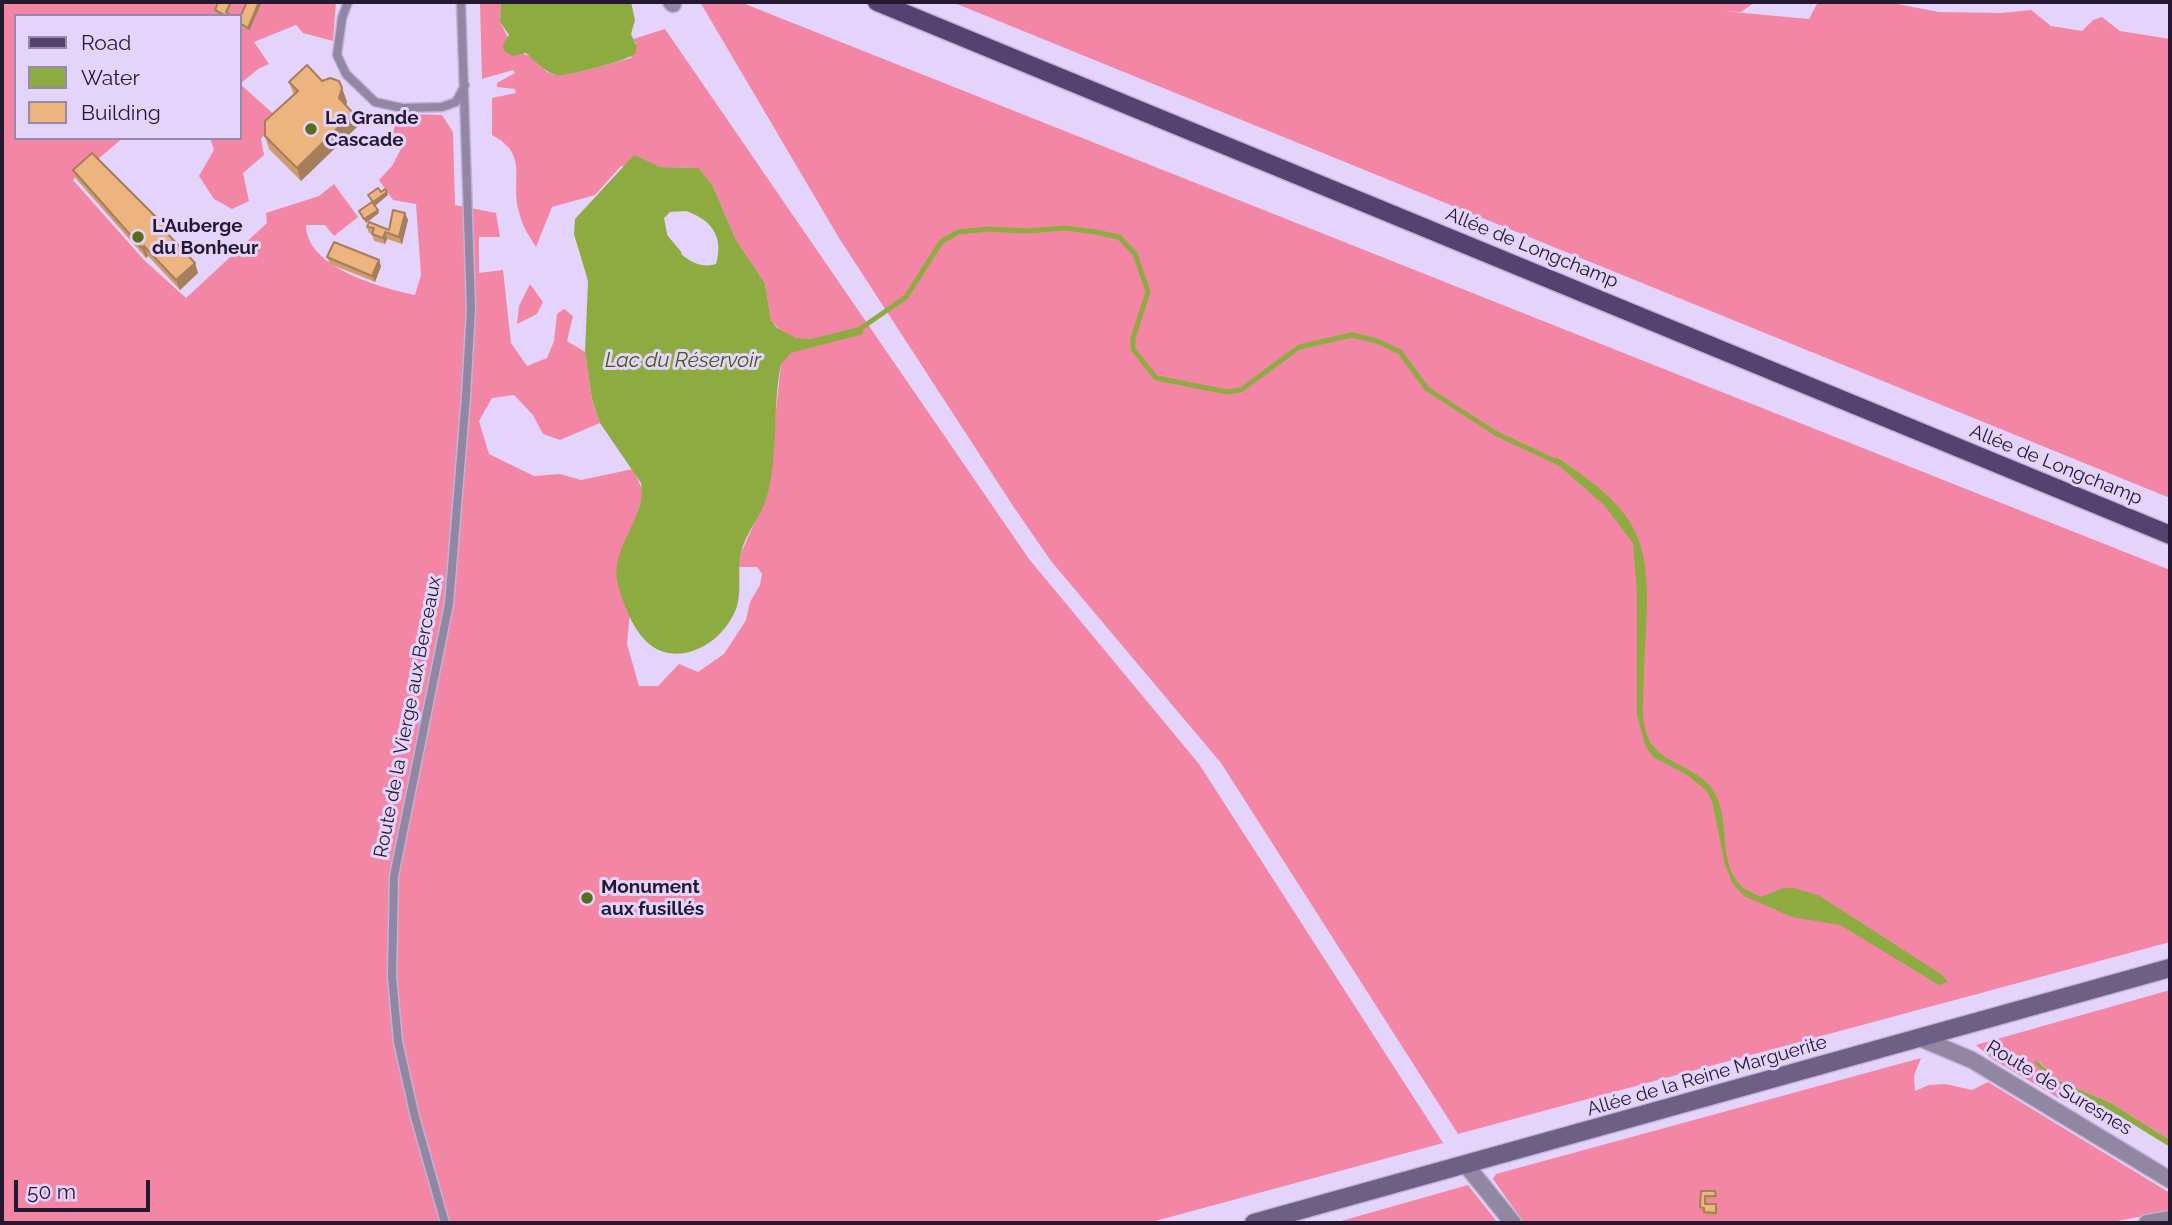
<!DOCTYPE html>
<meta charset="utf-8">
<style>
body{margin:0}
#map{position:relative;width:2172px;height:1225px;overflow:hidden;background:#e4d4fc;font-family:Raleway,sans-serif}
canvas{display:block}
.frame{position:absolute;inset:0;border:4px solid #241931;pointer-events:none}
.legend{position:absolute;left:14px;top:14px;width:228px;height:126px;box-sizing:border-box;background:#e4d4fc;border:2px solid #9789ab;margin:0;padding:9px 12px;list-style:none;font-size:21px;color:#241931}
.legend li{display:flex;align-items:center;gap:14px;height:35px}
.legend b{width:35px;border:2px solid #9789ab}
.scale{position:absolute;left:14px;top:1180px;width:136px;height:32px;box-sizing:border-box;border:4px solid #241931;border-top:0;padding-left:9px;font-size:21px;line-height:24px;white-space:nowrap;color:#241931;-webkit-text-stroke:5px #e4d4fc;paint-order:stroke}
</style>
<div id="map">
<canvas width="2172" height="1225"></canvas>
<div class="frame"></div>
<ul class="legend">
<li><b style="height:9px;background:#564271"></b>Road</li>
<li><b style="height:19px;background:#8eab41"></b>Water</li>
<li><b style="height:19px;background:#edb480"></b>Building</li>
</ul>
<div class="scale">50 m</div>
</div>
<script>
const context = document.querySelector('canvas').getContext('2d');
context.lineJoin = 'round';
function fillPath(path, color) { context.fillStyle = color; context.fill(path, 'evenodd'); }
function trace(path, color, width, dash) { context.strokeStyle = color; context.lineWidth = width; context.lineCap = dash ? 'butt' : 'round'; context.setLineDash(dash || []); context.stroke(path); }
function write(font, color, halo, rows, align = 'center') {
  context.font = font + ' Raleway,sans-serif'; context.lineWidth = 6; context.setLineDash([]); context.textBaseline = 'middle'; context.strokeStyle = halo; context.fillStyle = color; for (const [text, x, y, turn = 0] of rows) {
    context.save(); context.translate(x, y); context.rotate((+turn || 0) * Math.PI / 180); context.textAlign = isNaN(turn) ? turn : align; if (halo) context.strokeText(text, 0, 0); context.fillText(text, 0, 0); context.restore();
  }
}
const forest = new Path2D(`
 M2,2H336L333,41L303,33L296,25L254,42L269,64L258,69L240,84L278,118L261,139L264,155L243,173L249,201L232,209L214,199L199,176L214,150L210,138H240V16H16V138H123L73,180L144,260L186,298L267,223L266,213L319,196L334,184L358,217L334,236L325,225H306C306,268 382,288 415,295L421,275L416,204L393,200L379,180L392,166L402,147L393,132L396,123L407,114L442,115L453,132L455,205L496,213L500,237H479V273L503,270L511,343L527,366L547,358L554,341L557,314L564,309L573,316L567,341L585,352L592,399L600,423L560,440L543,434L533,415L514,395L492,398L479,421L489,454L534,476L560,474L581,480L633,469L643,491L637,515L619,558L617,574L630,612L627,644L639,686H658L679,664L698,672L724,654L746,620L750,602L760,585L762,574L757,567H739L741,553L767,495L784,335L771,320L765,283L736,240L712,184L699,168L621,166L595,195L552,207L536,247C529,236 522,226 519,212C510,179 530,155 492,135V98L516,93L515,89L497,87V83L515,73L513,70L482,79L480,2H501L500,22L516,53C536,53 538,69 552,74C564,79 615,62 631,58L636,43L633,39L665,29L1029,559L1199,764L1443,1143L1148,1223H2Z
 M700,2H740L2170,570V942L1458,1134L1221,763L1051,561L1013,506L839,238Z
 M952,2H1755L1741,12L1722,11L1809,19L1818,2H1887L1939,12L2001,13L2031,10L2051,26L2082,31L2093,20L2102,17L2120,31L2170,39V498Z
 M530,284L543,302L537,314L517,324L519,306Z
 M2170,990V1140L2111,1103L2060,1081L2038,1061L2051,1079L2071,1093L2065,1102L1992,1059L1976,1045Z
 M1921,1058L1914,1076L1915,1091L1929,1085L1945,1084L1972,1090L1988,1082L2170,1193V1211L2107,1223H1524L1493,1179L1496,1174Z
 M1468,1185L1498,1223H1334Z`);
const water = new Path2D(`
 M501,2H631L635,20L631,34L637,47L635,54C628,60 566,77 557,75C547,74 534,60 526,53L513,56L504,51L503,45L509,35L500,22Z
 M634,155L660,167L699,168L712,184L736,240L765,283L771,320L777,328L796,338L811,339L863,326V334L791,353L781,364C772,407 779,453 767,496C762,516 745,533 741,553C737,571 742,589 737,606C728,634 698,658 668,653C638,647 626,611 618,585C608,549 647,519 641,483L600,423L592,399L585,352L588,281L574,234L575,219ZM686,211C712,220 724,237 716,264C696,270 684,256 669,244L664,218L670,212Z
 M1556,457C1586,477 1624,502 1638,538C1653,578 1645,630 1644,672C1644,692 1640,716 1647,735C1658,766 1698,764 1714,792C1730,818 1719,855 1736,880L1743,888L1761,897L1783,888H1794L1820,896L1942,975L1948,982L1939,985L1840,925L1792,917L1744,896L1733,884L1725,865L1712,801L1706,790L1687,775L1653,757L1645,745L1637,715V594L1633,543L1604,505L1556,463Z
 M2036,1060L2060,1081L2111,1103L2170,1140V1147L2118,1115L2072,1094L2034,1063Z`);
const stream = new Path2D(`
 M663,234L679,253
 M857,331L906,297L941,242L958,232L989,229L1026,231L1066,228L1095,232L1119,237L1135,254L1148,292L1133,338V349L1156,378L1227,392L1241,390L1299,347L1352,335L1377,341L1400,352L1427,389L1497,434L1561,464`);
const service = new Path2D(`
 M348,2L342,18L337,55L346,74L375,102L402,108L442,107L456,102L465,85
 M445,1223L415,1117L398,1042L392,976L394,876L449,604L466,396L471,309L461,2`);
const minor = new Path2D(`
 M671,2L673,4
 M1922,1039L1972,1060L2170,1180
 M1466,1165L1513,1223
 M2147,1223L2170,1219`);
const secondary = new Path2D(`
 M1254,1223L2170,968`);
const primary = new Path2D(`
 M877,2L2170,535`);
const wall = new Path2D(`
 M218,2H229L228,3L231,7L228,13L232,16H221L216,13L215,10Z
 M247,2H264L263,3L261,2V4L249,31L240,26V17Z
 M322,81L342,88L347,102L346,105L353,113L358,126L301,181L269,149L265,136L294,95L289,82Z
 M73,170L166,227L169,236L195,263L198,273L180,290L148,256L146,258L77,180Z
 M405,213L408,220L402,244L387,239L385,244L374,241L372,234L369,233L367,227L389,230Z
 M327,257L381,266L375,282L330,264Z
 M1701,1191H1715L1717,1199H1707V1204H1716L1718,1208L1717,1216H1706L1704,1211H1701L1700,1207Z`);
const shadedWall = new Path2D(`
 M259,2L261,4L249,31L248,28Z
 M342,88L347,102L344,111L339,98Z
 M353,113L358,126L301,181L297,168Z
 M387,192L388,195L375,206L373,202Z
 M378,210L379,213L366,223L364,219Z
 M405,213L408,220L402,244L399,237Z
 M385,232L387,239L385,244L383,238Z
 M144,246L148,256L146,258L142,248Z
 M379,260L381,266L375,282L372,276Z
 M195,263L198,273L180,290L176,280Z`);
const building = new Path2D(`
 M218,2H225L230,4L226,12L232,16H226L215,10Z
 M247,2H259L248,28L240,23V17Z
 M307,65L322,81L330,78L339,81L342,88L339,98L353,113L297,168L265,136V121L298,91L289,82Z
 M92,153L166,227L163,229L195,263L176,280L144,246L142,248L73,170Z
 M378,188L381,192L385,189L387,192L373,202L368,195Z
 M372,202L378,210L364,219L359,211Z
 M393,210L405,213L399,237L385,232L383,238L372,234L374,228L367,227L369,222L389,230Z
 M334,242L379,260L372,276L327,257Z
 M1701,1191H1715L1716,1196H1705V1204H1716V1213L1704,1212V1208L1700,1207Z`);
const markers = [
 [311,129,7,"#596e1c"],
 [138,237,7,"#596e1c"],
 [587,898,7,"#596e1c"]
];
const poiNames = [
 ["La Grande",325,118],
 ["Cascade",325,140],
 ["L'Auberge",152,226],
 ["du Bonheur",152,248],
 ["Monument",601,887],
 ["aux fusillés",601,909]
];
const streetNames = [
 ["Allée de Longchamp",1532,248,22],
 ["Allée de Longchamp",2056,465,22],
 ["Route de la Vierge aux Berceaux",408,717,-79],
 ["Allée de la Reine Marguerite",1707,1076,-16],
 ["Route de Suresnes",2059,1088,31]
];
const waterNames = [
 ["Lac du Réservoir",683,361]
];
fillPath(forest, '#f386a5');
fillPath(water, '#8eab41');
trace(stream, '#8eab41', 5);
trace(service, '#c1b2d7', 11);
trace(minor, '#c1b2d7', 19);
trace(secondary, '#c1b2d7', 21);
trace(primary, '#c1b2d7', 21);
trace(service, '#9287a3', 8);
trace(minor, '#9287a3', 16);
trace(secondary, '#6f5f86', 18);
trace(primary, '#564271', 18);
fillPath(wall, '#cc9b6e');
fillPath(shadedWall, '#a67e5a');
fillPath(building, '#edb480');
trace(building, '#a67e5a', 2);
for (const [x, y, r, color] of markers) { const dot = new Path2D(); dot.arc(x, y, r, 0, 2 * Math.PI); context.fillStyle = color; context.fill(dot); trace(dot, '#e4d4fc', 2.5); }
write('bold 19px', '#241931', '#e4d4fc', poiNames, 'left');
write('19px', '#241931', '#e4d4fc', streetNames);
write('italic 21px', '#485a0d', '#e4d4fc', waterNames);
</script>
